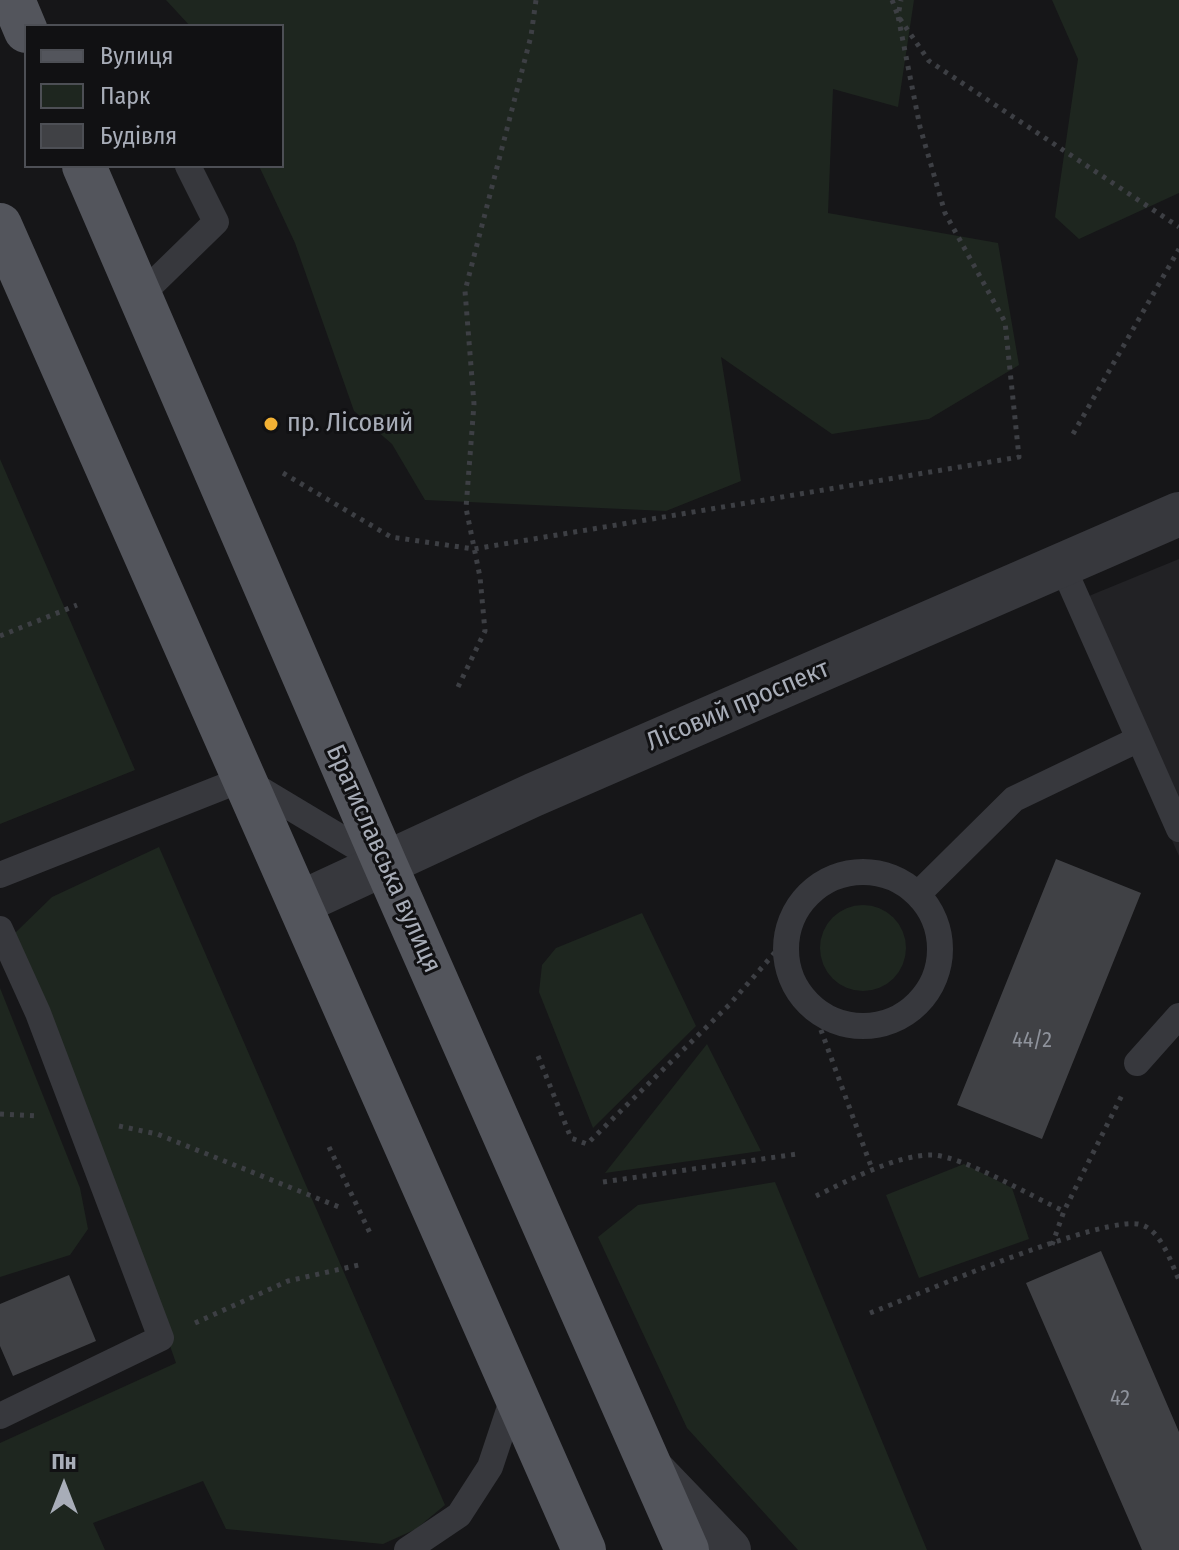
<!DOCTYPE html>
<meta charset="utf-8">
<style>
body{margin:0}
#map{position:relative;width:1179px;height:1550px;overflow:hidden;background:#161618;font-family:"Fira Sans Condensed",sans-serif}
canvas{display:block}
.legend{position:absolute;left:24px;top:24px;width:260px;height:144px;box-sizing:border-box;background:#111113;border:2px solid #4d4f55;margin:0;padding:10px 14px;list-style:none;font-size:24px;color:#a8adb8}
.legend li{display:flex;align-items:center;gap:16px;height:40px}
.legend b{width:40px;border:2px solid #4d4f55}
.north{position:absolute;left:24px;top:1446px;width:80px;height:80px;-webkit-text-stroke:6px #111113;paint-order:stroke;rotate:0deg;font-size:22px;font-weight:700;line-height:32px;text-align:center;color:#a8adb8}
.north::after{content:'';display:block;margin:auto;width:28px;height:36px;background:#a8adb8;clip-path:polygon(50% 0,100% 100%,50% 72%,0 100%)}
</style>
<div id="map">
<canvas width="1179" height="1550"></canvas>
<ul class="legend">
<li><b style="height:10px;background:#53555c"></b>Вулиця</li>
<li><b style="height:22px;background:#1e261f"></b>Парк</li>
<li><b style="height:22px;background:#404145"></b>Будівля</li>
</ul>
<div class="north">Пн</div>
</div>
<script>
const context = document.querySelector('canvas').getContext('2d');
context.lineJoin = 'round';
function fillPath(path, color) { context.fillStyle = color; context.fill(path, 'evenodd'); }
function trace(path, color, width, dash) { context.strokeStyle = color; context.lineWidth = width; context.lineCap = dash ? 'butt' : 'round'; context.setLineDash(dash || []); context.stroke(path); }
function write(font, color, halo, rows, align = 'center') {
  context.font = font + ' "Fira Sans Condensed",sans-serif'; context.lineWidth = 6; context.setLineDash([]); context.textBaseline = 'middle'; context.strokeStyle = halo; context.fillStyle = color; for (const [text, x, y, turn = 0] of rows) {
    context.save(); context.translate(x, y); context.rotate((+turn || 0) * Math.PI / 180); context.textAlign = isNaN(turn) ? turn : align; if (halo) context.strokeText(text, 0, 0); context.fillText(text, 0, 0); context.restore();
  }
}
const built = new Path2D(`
 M1179,559V856L1067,605Z`);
const green = new Path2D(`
 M166,0H914L898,107L833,89L828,213L998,243L1019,365L929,419L832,434L721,357L741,481L666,511L425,500L392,444L354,411L295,243L259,166H282V26H190Z
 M1052,0H1179V193L1079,239L1055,217L1078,59Z
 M0,459L135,770L0,824Z
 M159,847L445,1505L416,1529L383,1544L226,1529L203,1481L93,1523L105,1550H0V1443L176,1363L99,1144L14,934L52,897Z
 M820 948a43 43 0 1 1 86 0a43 43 0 1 1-86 0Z
 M642,913L696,1026L593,1128L539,992L542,965L556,948Z
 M0,988L80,1188L88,1229L70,1255L0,1277Z
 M707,1044L761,1151L605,1173Z
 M964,1164L1012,1188L1029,1239L919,1278L886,1195Z
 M775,1182L927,1550H798L687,1428L598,1237L638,1205Z`);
const building = new Path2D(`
 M1056,859L1141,893L1042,1139L957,1105Z
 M1101,1251L1179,1432V1550H1142L1026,1283Z
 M69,1275L96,1341L13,1376L0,1346V1304Z`);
const path = new Path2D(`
 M892,0L898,16L929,61L1179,227
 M1073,434L1179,249
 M283,473L391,537L474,549L1019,457L1005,322L945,213L920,127L898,16L901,0
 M0,636L77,605
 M458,687L485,631L480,577L466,508L474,404L465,291L531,36L536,0
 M814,1011L872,1169
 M538,1056L571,1138L587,1144L729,1005L785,941
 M0,1114L37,1116
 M119,1126L157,1134L339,1207
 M329,1147L370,1233
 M603,1182L797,1154
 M816,1196C847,1181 898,1154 933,1155C965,1157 1032,1197 1064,1211
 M1052,1245L1064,1211L1123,1093
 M870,1313C915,1296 1108,1212 1142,1225C1162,1232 1171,1263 1179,1280
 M195,1323L288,1281L363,1264`);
const service = new Path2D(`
 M140,296L216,222L188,166
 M1062,565L1179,829
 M786 949a77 77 0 1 1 154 0a77 77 0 1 1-154 0Z
 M0,875L243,779L383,863
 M918,894L1014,799L1139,739
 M0,929L38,1013L161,1338L0,1416
 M1137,1063L1179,1016
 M407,1550L459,1515L490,1467L514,1395`);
const minor = new Path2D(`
 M656,1474L729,1550`);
const tertiary = new Path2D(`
 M300,903L533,795L1179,514`);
const primary = new Path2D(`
 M13,0L26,31
 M84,166L385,864L687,1550
 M0,225L584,1550`);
const markers = [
 [271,424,8,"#f2b134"]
];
const numberNames = [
 ["44/2",1032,1041],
 ["42",1120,1399]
];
const poiNames = [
 ["пр. Лісовий",287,424]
];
const streetNames = [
 ["Лісовий проспект",738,706,-23],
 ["Братиславська вулиця",383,859,66]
];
fillPath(built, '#222225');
fillPath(green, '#1e261f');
fillPath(building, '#404145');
trace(path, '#3d3f44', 5, [4, 6]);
trace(service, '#37383d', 26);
trace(minor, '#37383d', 44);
trace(tertiary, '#37383d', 44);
trace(primary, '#53555c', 44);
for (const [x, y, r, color] of markers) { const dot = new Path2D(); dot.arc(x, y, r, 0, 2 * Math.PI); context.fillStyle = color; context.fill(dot); trace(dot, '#111113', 3); }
write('22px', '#8e929b', null, numberNames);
write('26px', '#a8adb8', '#111113', poiNames, 'left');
write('26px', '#a8adb8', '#111113', streetNames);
</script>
